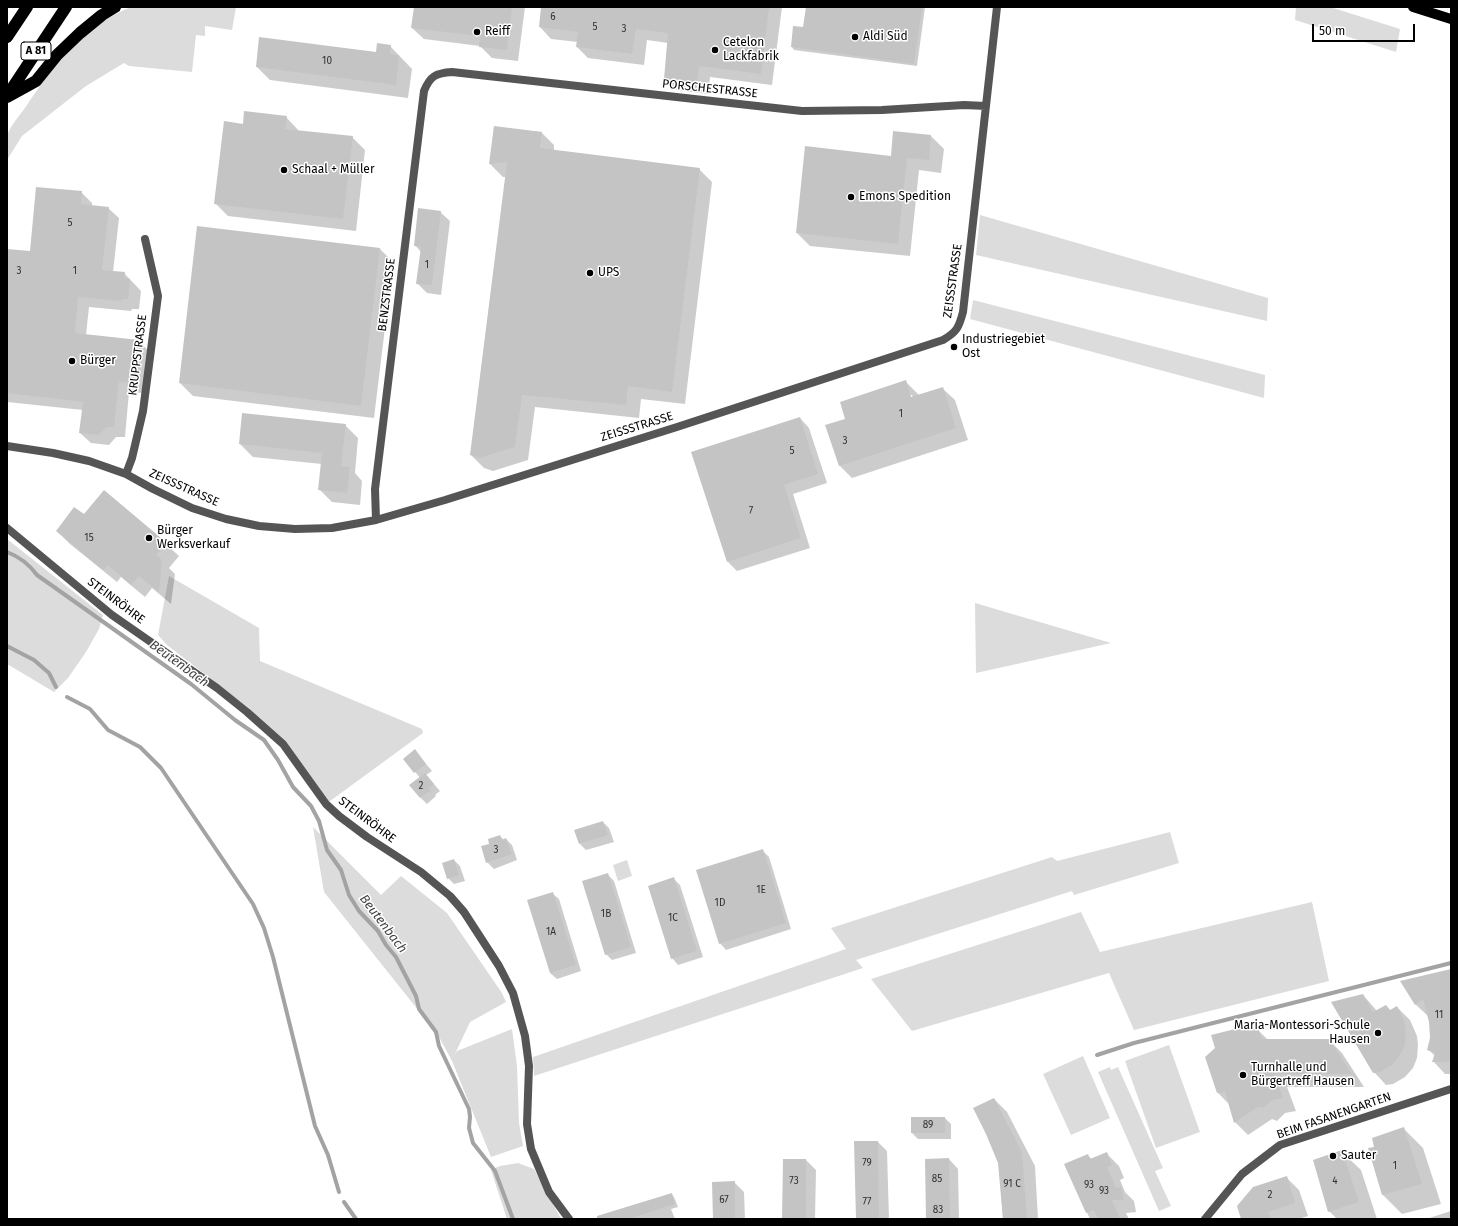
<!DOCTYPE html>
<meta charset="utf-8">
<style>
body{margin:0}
#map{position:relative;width:1458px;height:1226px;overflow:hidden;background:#fff;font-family:"Fira Sans",sans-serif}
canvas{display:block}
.frame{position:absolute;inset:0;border:8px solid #000;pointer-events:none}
.scale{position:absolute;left:1312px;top:24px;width:103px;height:18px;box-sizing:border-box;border:2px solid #000;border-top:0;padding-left:5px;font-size:12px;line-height:14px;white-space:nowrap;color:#000;-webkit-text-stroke:3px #fff;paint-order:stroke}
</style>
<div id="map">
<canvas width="1458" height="1226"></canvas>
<div class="frame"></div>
<div class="scale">50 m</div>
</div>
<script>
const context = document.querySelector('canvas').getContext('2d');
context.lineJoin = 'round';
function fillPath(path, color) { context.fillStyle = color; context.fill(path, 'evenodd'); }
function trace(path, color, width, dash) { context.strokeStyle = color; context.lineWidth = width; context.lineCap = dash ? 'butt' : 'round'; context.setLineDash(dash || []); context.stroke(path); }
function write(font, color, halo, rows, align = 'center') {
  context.font = font + ' "Fira Sans",sans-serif'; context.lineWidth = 3; context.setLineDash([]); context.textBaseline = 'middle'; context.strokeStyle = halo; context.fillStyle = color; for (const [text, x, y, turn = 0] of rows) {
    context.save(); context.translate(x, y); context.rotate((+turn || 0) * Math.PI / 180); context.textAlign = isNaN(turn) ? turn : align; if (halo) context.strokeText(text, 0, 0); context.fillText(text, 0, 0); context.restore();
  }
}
const green = new Path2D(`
 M131,7H236L232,30L205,26V36L196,35L192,72L129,66L124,63L86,86L22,136L7,160C7,153 5,140 8,133C12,124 19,116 25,108C52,67 84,26 131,7Z
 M1296,7H1330L1400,29L1396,52L1295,20Z
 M980,215L1268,298L1267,321L976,255Z
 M973,300L1265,375L1264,398L970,319Z
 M7,539L103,615L99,629L86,652L68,678L54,692L7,664Z
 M169,576L259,628L260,661L422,729L423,733L326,804L286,741L250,709L167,645L158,635Z
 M975,603L1111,643L976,673Z
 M313,827L381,895L401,876L447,913L502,993L506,1002L470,1022L454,1056L457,1051L512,1029L517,1066L519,1123L523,1146L491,1157L452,1061L438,1035L324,892Z
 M1170,832L1179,863L1074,895L1072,891L856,960L863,968L534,1076L533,1057L846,949L831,928L1052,857L1057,861Z
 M627,860L632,876L618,881L613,865Z
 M1312,902L1329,981L1134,1030L1109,973L912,1031L871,979L1081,912L1100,952Z
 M1169,1045L1200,1132L1156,1148L1125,1061Z
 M1083,1056L1110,1118L1071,1135L1043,1074Z
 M1110,1067L1111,1070L1118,1067L1163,1168L1155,1171L1171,1206L1159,1211L1098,1072Z
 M518,1163L534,1169L561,1219H507L491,1170L500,1166Z`);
const shadow = new Path2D(`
 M415,7H525L518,61L492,58L480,46L424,39L412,28Z
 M542,7H782L772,85L710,77L708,94L676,90L665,78L668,43L647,40L644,65L588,58L577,47L578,42L551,39L540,27Z
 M807,7H925L917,66L794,50L792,47L804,28Z
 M260,38L377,53L390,46L412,69L408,98L270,80L257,67Z
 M286,117L299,131L352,137L365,150L356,231L228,216L215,203L244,125Z
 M494,127L541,132L554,145V151L699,169L712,182L685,404L641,399L639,418L535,407L528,460L493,471L484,468L471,455L506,177H503L490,164Z
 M931,136L944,149L941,173L919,170L910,256L810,246L797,233L892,157Z
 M81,192L92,203V206L108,208L119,218L113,272L124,273L141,291L139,309H132L131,311L89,307L86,335L138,341L149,351L144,393L129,392L125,437H116L109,445L91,443L80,433L83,410L7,402V262L31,253Z
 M440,212L450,221L441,295L427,293L417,283L421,252L415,245Z
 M380,249L393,262L374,418L193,396L180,383Z
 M906,382L919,395L942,388L955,400L968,440L852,478L839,465L847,419ZM910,395H912L914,401L912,402Z
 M243,414L345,425L358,438L355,473L362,481L360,505L332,502L319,489L322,464L253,457L240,444Z
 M800,418L809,428L827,483L793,494L810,548L737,571L728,562Z
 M84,515L166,544L179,556L169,568L175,574L171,604L152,588L145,597L121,577L117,582L70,544L57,531Z
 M415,751L432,771L426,775L440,791L435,795L436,796L427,804L420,797V778L405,759Z
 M603,822L609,828L614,842L586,850L580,844Z
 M500,836L504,840L506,839L512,845L517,860L494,869L487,862L490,844Z
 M762,850L769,857L791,929L726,950L720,943Z
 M454,860L460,866L465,881L454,884L448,878Z
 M607,874L614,881L636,953L612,960L606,954Z
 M674,879L680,885L703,957L678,965L672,958Z
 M552,893L559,899L581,971L557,979L550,973Z
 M1451,970V1074H1445L1433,1061L1435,1056L1428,1049L1431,1038L1430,1022L1428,1016L1415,1004Z
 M1363,995L1377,1011H1390L1397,1007L1410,1020L1417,1036L1418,1045L1417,1058L1413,1068L1405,1077L1393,1084L1386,1085L1374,1072Z
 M1250,1030H1258L1268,1040H1329L1342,1053L1364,1087H1287L1296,1111L1285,1113L1277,1121L1272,1119L1248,1135L1235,1122L1230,1105L1218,1093Z
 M994,1099L1007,1112L1035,1166L1038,1219H1003Z
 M945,1118L951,1124V1139H918L912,1133Z
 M1404,1129L1423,1148L1441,1204L1402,1214L1383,1195L1376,1147Z
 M878,1142L887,1151L889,1219H857Z
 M1341,1151L1361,1170L1377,1219H1337L1329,1211Z
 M1106,1153L1119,1166L1124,1178L1120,1180L1125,1192L1134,1201L1136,1212L1126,1213L1129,1219H1090L1065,1165L1087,1155L1092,1159Z
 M949,1159L958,1169L959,1219H927Z
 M806,1160L816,1170L815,1219H783Z
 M1286,1177L1299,1190L1308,1216L1298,1219H1242Z
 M734,1182L744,1192L745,1219H714Z
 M671,1194L674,1197L678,1207L671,1209L675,1219H597V1217Z
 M1451,1211V1219H1426Z`);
const stream = new Path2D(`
 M7,552C20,557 29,564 37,575L191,684L235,720L264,740L278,760L293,787L311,806L319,821L327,850L341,870L349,895L359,911L378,931L386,945L396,957L416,996L419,1009L436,1032L439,1046L469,1109L470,1117L469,1128L473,1143L495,1171L513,1219
 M7,646L34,660L49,673L56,687
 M67,697L90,709L108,730L140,747L161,768L253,904L264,928L273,957L315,1126L328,1155L339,1192
 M1097,1055L1134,1043L1451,963
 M344,1202L356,1219`);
const building = new Path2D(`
 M414,7H512L507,50L479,47L480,36L411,28Z
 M541,7H769L761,74L699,66L697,83L664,79L668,33L636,29L632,54L576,47L578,32L539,27Z
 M806,7H922L914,64L791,47L793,26L803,27Z
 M259,37L376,52L377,43L391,45L390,54L399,55L396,85L256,67Z
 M244,111L287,116L285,129L353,136L343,219L214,204L224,121L243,124Z
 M494,126L542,132L540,148L700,168L672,392L628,386L626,405L522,395L515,447L480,458L470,455L507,162L489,164Z
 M893,131L931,135L929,160L907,158L898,244L796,233L805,146L891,156Z
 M36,187L82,191L81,204L109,207L102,270L125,272L124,278L130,279L128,299H121V301L78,297L75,333L139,340L134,383L119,382L114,427H106L99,435L79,433L83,402L7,393V249L30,251Z
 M418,208L441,211L432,285L416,284L421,247L414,246Z
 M197,226L380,248L361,406L179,383Z
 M906,380L911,397L943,387L956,428L839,466L825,425L845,419L840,402Z
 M242,413L346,424L341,466L350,467L347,493L318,490L322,453L239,444Z
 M800,417L818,474L784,485L801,538L727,562L691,452Z
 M104,490L167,543L156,555L162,560L159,592L139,576L131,585L108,565L103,570L56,531L74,507L84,514Z
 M415,749L426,764L414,773L403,759Z
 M425,773L434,784L429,788L431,790L420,798L409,785Z
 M603,821L608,835L579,844L574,830Z
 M500,835L502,840L506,838L512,854L486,863L481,846L489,844L488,839Z
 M763,849L786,923L719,944L696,870Z
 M454,859L459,875L447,879L442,863Z
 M608,873L631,947L605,955L582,881Z
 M674,877L697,951L671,959L648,886Z
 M553,892L576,965L550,973L527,900Z
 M1451,969V1056L1449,1062H1432L1435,1053L1427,1050L1430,1038L1429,1022L1423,999L1415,1005L1400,981Z
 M1363,994L1373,1012L1386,1005L1390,1010L1397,1006L1405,1023L1406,1032L1405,1045L1400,1055L1392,1065L1380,1072L1373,1073L1331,1002Z
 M1247,1026L1251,1029H1258L1262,1039H1329L1352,1074H1275L1283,1098L1272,1100L1263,1108L1259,1106L1234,1123L1225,1092L1217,1093L1205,1057L1215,1048L1211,1035Z
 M994,1098L1022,1152L1027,1219H1003L998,1163L986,1134L973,1108Z
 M911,1117H945V1133H911Z
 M1404,1127L1422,1184L1382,1195L1368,1148L1374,1147L1372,1138Z
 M854,1141H878L879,1219H856Z
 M1342,1150L1359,1202L1328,1212L1313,1160Z
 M1107,1152L1112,1165L1107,1167L1116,1188L1121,1187L1124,1200H1112L1120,1219H1098L1094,1210L1086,1213L1064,1164L1088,1154L1090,1159Z
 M949,1158L950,1219H926L925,1159Z
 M783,1159H806V1219H782Z
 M1287,1176L1295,1203L1268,1212L1271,1219H1241L1237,1206L1253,1187Z
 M735,1181V1219H713L712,1182Z
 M672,1193L675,1204L629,1219H597V1216Z`);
const street = new Path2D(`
 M7,446L53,453L89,461L126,474L153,489L192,508L226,519L259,526L295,529L332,528L376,520L445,500L677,427L943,340C957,332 959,327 963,312L997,7
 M126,474L132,458L143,411L158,296L145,239
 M376,520L375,489L424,91C430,76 436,73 452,72L802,111L882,110L964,105L986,106
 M7,528L112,615L217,688L247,712L283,744L326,804L339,816L367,837L421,872L450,896L464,912L499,966L513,993L525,1036L529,1066L527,1124L531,1149L549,1192L569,1219
 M1205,1219L1242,1174L1280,1145L1451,1089`);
const primary = new Path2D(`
 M1413,7L1451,19`);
const highway = new Path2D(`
 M7,37L27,7
 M7,96L66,7
 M7,97L36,81L57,55L80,33L102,15L115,7`);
const markers = [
 [477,32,4,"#000"],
 [855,37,4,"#000"],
 [715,50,4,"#000"],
 [284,170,4,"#000"],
 [851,197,4,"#000"],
 [590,273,4,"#000"],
 [954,347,4,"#000"],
 [72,361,4,"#000"],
 [149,538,4,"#000"],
 [1378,1033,4,"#000"],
 [1243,1075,4,"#000"],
 [1333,1156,4,"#000"]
];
const numberNames = [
 ["6",553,17],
 ["5",595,27],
 ["3",624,29],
 ["10",327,61],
 ["5",70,223],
 ["1",427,265],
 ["3",19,271],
 ["1",75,271],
 ["1",901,414],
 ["3",845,441],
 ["5",792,451],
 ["7",751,511],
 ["15",89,538],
 ["2",421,786],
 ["3",496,850],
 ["1E",761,890],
 ["1D",720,903],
 ["1B",606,914],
 ["1C",673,918],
 ["1A",551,932],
 ["11",1439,1015],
 ["89",928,1125],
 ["79",867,1163],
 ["1",1395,1166],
 ["85",937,1179],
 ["73",794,1181],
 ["4",1335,1181],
 ["91 C",1012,1184],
 ["93",1089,1185],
 ["93",1104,1191],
 ["2",1270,1195],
 ["67",724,1200],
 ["77",867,1202],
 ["83",938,1210]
];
const shields = [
 [36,51,30]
];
const shieldNames = [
 ["A 81",36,51]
];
const poiNames = [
 ["Reiff",485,32],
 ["Aldi Süd",863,37],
 ["Cetelon",723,43],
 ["Lackfabrik",723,57],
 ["Schaal + Müller",292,170],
 ["Emons Spedition",859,197],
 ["UPS",598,273],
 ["Industriegebiet",962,340],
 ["Ost",962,354],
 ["Bürger",80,361],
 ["Bürger",157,531],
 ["Werksverkauf",157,545],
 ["Maria-Montessori-Schule",1370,1026,"right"],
 ["Hausen",1370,1040,"right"],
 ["Turnhalle und",1251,1068],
 ["Bürgertreff Hausen",1251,1082],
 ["Sauter",1341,1156]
];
const streetNames = [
 ["PORSCHESTRASSE",710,89,6],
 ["ZEISSSTRASSE",953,281,-82],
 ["BENZSTRASSE",387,295,-83],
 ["KRUPPSTRASSE",138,355,-83],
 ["ZEISSSTRASSE",637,427,-17],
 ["ZEISSSTRASSE",184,488,24],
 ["STEINRÖHRE",116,601,37],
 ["STEINRÖHRE",367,820,37],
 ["BEIM FASANENGARTEN",1334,1116,-19]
];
const waterNames = [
 ["Beutenbach",179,664,36],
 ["Beutenbach",383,924,53]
];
fillPath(green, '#dcdcdc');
fillPath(shadow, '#0003');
trace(stream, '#a3a3a3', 4);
fillPath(building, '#c4c4c4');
trace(street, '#555', 8);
trace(primary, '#000', 10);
trace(highway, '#000', 12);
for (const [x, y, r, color] of markers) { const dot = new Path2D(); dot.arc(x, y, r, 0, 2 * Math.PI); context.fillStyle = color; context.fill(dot); trace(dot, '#fff', 1.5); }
write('10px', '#313131', null, numberNames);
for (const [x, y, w] of shields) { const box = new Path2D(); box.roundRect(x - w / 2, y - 9, w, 18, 3); context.fillStyle = '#fff'; context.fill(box); trace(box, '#000', 1); }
write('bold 11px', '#000', null, shieldNames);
write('12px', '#000', '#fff', poiNames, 'left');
write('12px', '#000', '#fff', streetNames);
write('italic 13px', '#444', '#fff', waterNames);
</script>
